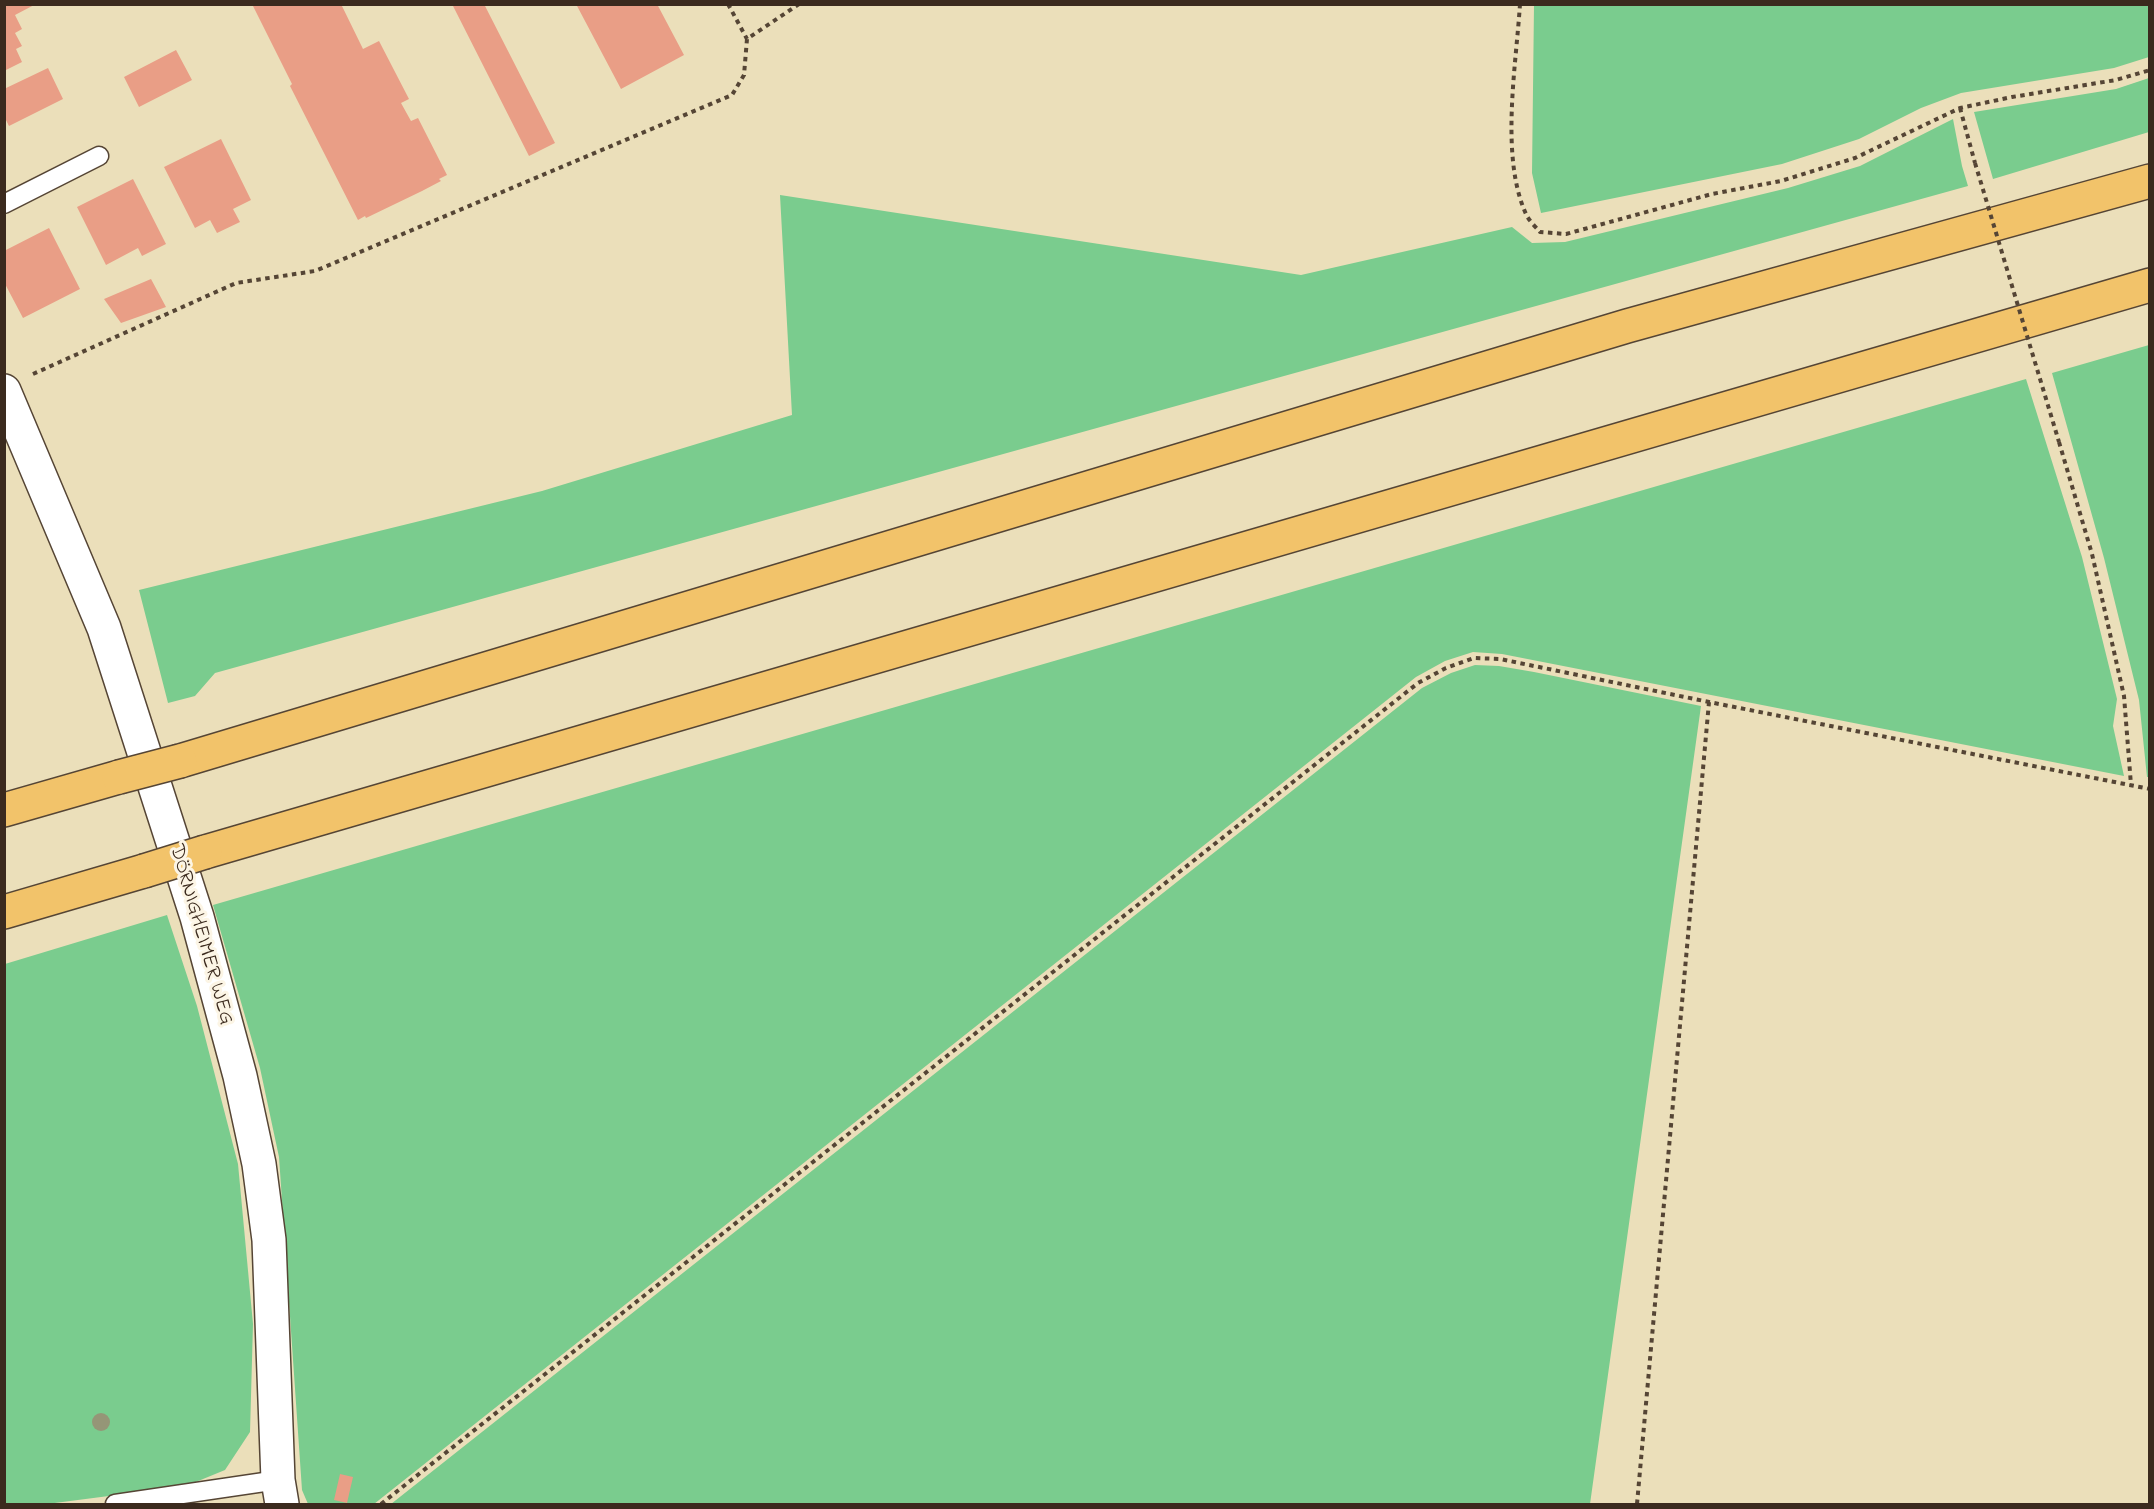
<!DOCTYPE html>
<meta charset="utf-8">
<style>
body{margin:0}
#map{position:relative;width:2154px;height:1509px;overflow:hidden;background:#ebdfba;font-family:"Indie Flower",sans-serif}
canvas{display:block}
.frame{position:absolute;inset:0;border:6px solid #3b2a1e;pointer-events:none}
</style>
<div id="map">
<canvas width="2154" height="1509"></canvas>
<div class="frame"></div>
</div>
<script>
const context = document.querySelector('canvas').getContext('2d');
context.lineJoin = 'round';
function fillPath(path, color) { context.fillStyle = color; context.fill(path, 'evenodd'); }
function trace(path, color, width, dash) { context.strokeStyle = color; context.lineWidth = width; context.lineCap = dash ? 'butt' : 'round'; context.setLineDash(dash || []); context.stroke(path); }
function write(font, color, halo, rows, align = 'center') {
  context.font = font + ' "Indie Flower",sans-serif'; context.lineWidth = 6; context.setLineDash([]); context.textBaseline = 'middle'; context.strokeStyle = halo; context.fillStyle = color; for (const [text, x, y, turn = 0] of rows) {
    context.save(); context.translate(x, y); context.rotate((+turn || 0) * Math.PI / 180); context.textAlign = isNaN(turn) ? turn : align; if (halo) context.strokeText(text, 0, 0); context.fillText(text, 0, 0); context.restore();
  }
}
const green = new Path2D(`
 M1534,5H2149V57L2114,68L1961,93L1921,108L1859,139L1782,164L1541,213L1532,173Z
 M2149,78V132L1993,179L1974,112L2116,89Z
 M1953,119L1962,166L1968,186L215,673L195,696L168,703L139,590L542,491L792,415L780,195L1301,275L1512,227L1532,243L1565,242L1788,188L1860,166Z
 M2149,345H2150L2149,777H2147L2139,700L2104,558L2052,373Z
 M2026,379L2082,557L2117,699L2113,726L2124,776L1502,654L1473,652L1445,661L1416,677L374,1504H308L302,1490L279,1157L260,1068L213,905Z
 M1475,665L1499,666L1534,672L1701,706L1590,1504H391L1422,688L1451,673Z
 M167,915L197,1006L238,1164L253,1324L250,1432L225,1470L186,1486L47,1504H5V964Z`);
const building = new Path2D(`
 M4,4H36L15,15L22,29L15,33L22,46L16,49L22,62L4,71Z
 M252,4H341L363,49L379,41L409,99L401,103L411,121L418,118L447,175L439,179L441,181L422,191L366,218L365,216L358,220L290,86L292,84Z
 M452,4H484L555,143L529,156Z
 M576,4H657L684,55L621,89Z
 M176,50L192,80L139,107L124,77Z
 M48,68L63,99L9,126L4,116V89Z
 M221,139L251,200L233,209L240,222L217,233L210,220L195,228L164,167Z
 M133,179L166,244L142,256L138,248L106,265L77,207Z
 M49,228L80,289L23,318L4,282V251Z
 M151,279L166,307L121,323L104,299Z
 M340,1474L353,1477L347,1503L334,1500Z`);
const path = new Path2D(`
 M728,4L747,39
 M1520,4C1516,67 1500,157 1526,214C1529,221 1536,227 1540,232L1566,234L1712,194L1781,181L1855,158L1960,108L2012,97L2116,80L2150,70
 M1960,108L1975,163
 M33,374L236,283L315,271L732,95L744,75L747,39L799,4
 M2059,442L2092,554L2124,696L2131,785
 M381,1504L1418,683L1446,668L1474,658L1500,659L1709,702L2150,789
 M1637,1504L1709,702`);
const service = new Path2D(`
 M4,204L99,156
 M115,1504L278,1480`);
const minor = new Path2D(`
 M4,391L104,628L197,917L240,1076L259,1164L269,1240L278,1480L282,1504`);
const motorway = new Path2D(`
 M180,761L1627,326L2150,181
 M4,810L119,777
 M205,852L2150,285
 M4,912L144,871`);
const pathBridge = new Path2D(`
 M1975,163L2059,442`);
const motorwayBridge = new Path2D(`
 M119,777L180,761
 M144,871L205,852`);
const trees = [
 [101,1422]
];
const streetNames = [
 ["DÖRNIGHEIMER WEG",200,935,74]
];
fillPath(green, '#7acc8e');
fillPath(building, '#e99e86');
trace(service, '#554535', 21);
trace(minor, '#554535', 36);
trace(motorway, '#554535', 36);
trace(path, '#554535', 4, [4.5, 4.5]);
trace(service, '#fff', 18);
trace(minor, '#fff', 33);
trace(motorway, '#f2c36a', 33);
trace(motorwayBridge, '#554535', 36, []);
trace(pathBridge, '#554535', 4, [4.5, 4.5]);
trace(motorwayBridge, '#f2c36a', 33);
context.fillStyle = '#959677';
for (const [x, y] of trees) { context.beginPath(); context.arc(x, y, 9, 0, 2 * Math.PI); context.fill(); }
write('21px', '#3b2a1e', '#fcf5e5', streetNames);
</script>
